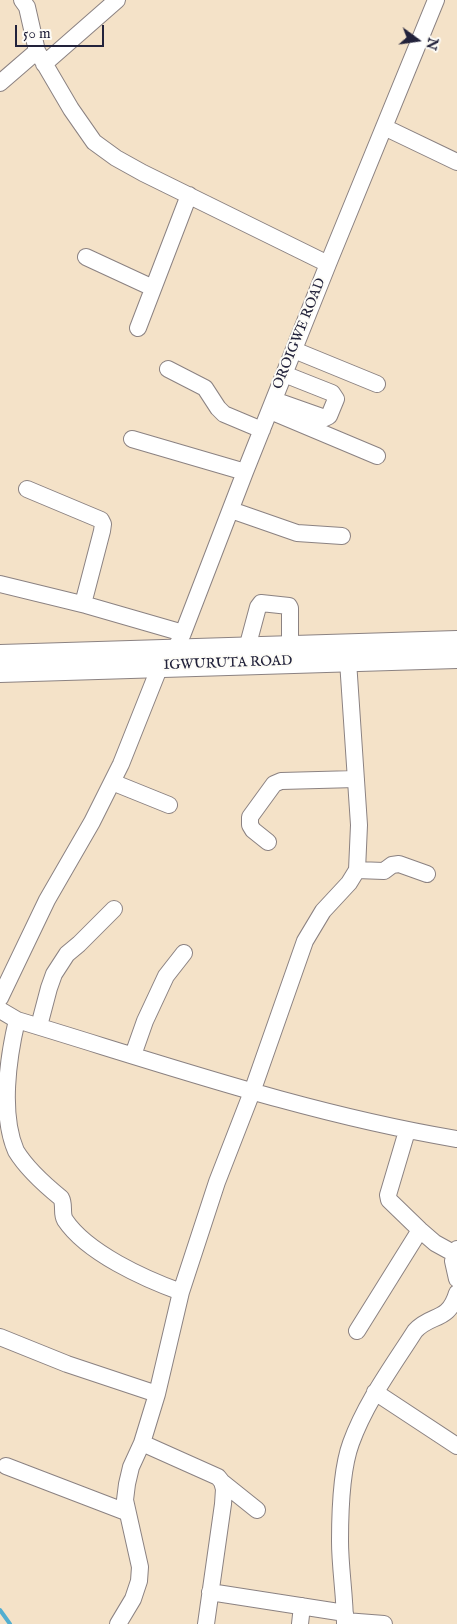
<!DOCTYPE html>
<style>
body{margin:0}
#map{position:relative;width:457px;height:1624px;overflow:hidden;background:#f4e2c8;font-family:"IM FELL English",serif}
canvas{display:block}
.north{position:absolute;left:392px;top:15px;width:50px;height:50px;-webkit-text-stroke:4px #fdfcf7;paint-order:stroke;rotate:104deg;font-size:14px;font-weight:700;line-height:20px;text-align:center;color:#22223b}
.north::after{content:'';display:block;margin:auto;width:18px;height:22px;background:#22223b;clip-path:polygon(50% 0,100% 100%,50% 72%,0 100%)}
.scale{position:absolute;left:15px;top:25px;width:89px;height:22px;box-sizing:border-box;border:2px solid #22223b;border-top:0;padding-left:6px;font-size:15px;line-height:18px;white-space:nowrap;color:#22223b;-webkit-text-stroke:4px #fdfcf7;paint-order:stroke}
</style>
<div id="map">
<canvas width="457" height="1624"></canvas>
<div class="north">N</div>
<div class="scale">50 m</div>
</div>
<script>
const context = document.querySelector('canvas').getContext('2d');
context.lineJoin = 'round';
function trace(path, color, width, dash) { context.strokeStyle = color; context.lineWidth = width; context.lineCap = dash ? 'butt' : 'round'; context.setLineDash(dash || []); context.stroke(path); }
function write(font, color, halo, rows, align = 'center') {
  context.font = font + ' "IM FELL English",serif'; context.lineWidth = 4; context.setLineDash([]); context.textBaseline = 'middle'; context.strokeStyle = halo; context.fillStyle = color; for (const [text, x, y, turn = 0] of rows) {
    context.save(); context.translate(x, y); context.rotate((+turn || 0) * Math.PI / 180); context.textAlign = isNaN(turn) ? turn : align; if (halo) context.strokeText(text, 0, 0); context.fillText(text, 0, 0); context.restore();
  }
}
const stream = new Path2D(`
 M0,1610L10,1624`);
const minor = new Path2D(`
 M22,0L27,7L37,51L71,109L94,142L116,158L143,173L328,264
 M44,64L117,0
 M0,83L37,51
 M384,127L457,162
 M86,257L153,288
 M138,328L189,195
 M294,350L377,384
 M168,369L205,388L218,408L224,414L262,430
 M274,400L325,418L329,416L336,399L332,393L284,374
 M270,411L377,456
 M132,439L245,472
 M27,489L101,520L103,524L102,531L84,600L86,605L183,633
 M231,510L297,533L342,536
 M0,584L86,605
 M247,648L258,607L261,603L289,606L290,608V646
 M112,782L169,805
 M268,842L253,830L250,825V817L274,784L281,781L356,779
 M357,870L384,871L392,865L399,864L427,874
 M0,998L47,900L92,822L121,764L160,666L175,650L183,633L245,472L328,264L436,0
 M0,1010L17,1020C163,1064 307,1114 457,1139
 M17,1020C8,1058 0,1114 16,1151C27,1169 45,1185 61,1198C65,1205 61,1213 65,1220C87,1253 145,1279 181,1292
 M39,1026L49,988L54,974L67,954L79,944L114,909
 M133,1055L145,1021L166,976L184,953
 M407,1131L388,1195L389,1200L420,1230L435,1243L455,1254
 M457,1249L453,1261L457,1279
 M357,1331L420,1230
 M0,1337L67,1364L157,1394
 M375,1392L457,1446
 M142,1443L218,1477L222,1482L257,1510
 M6,1466L126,1512
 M210,1592L345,1613
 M345,1621L384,1624
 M118,1624L133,1599L139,1581L140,1567L125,1500L127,1484L131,1467L142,1443L157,1394L181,1292L217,1182L252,1092L305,941L323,911L349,883L357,870L359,825L348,661
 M206,1624L223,1504L224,1489L222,1482
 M300,1624L302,1606
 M345,1624C345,1596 340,1568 340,1541C340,1512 341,1470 351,1443C366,1402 392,1367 415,1331C431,1313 448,1323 457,1293`);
const major = new Path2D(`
 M0,655L457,641
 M0,672L457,658`);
const streetNames = [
 ["OROIGWE ROAD",300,334,-68],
 ["IGWURUTA ROAD",228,664,-2]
];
trace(stream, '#52aed0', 4);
trace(minor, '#8b8282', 18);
trace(major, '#8b8282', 22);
trace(minor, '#fff', 16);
trace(major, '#fff', 20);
write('14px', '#22223b', '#fdfcf7', streetNames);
</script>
